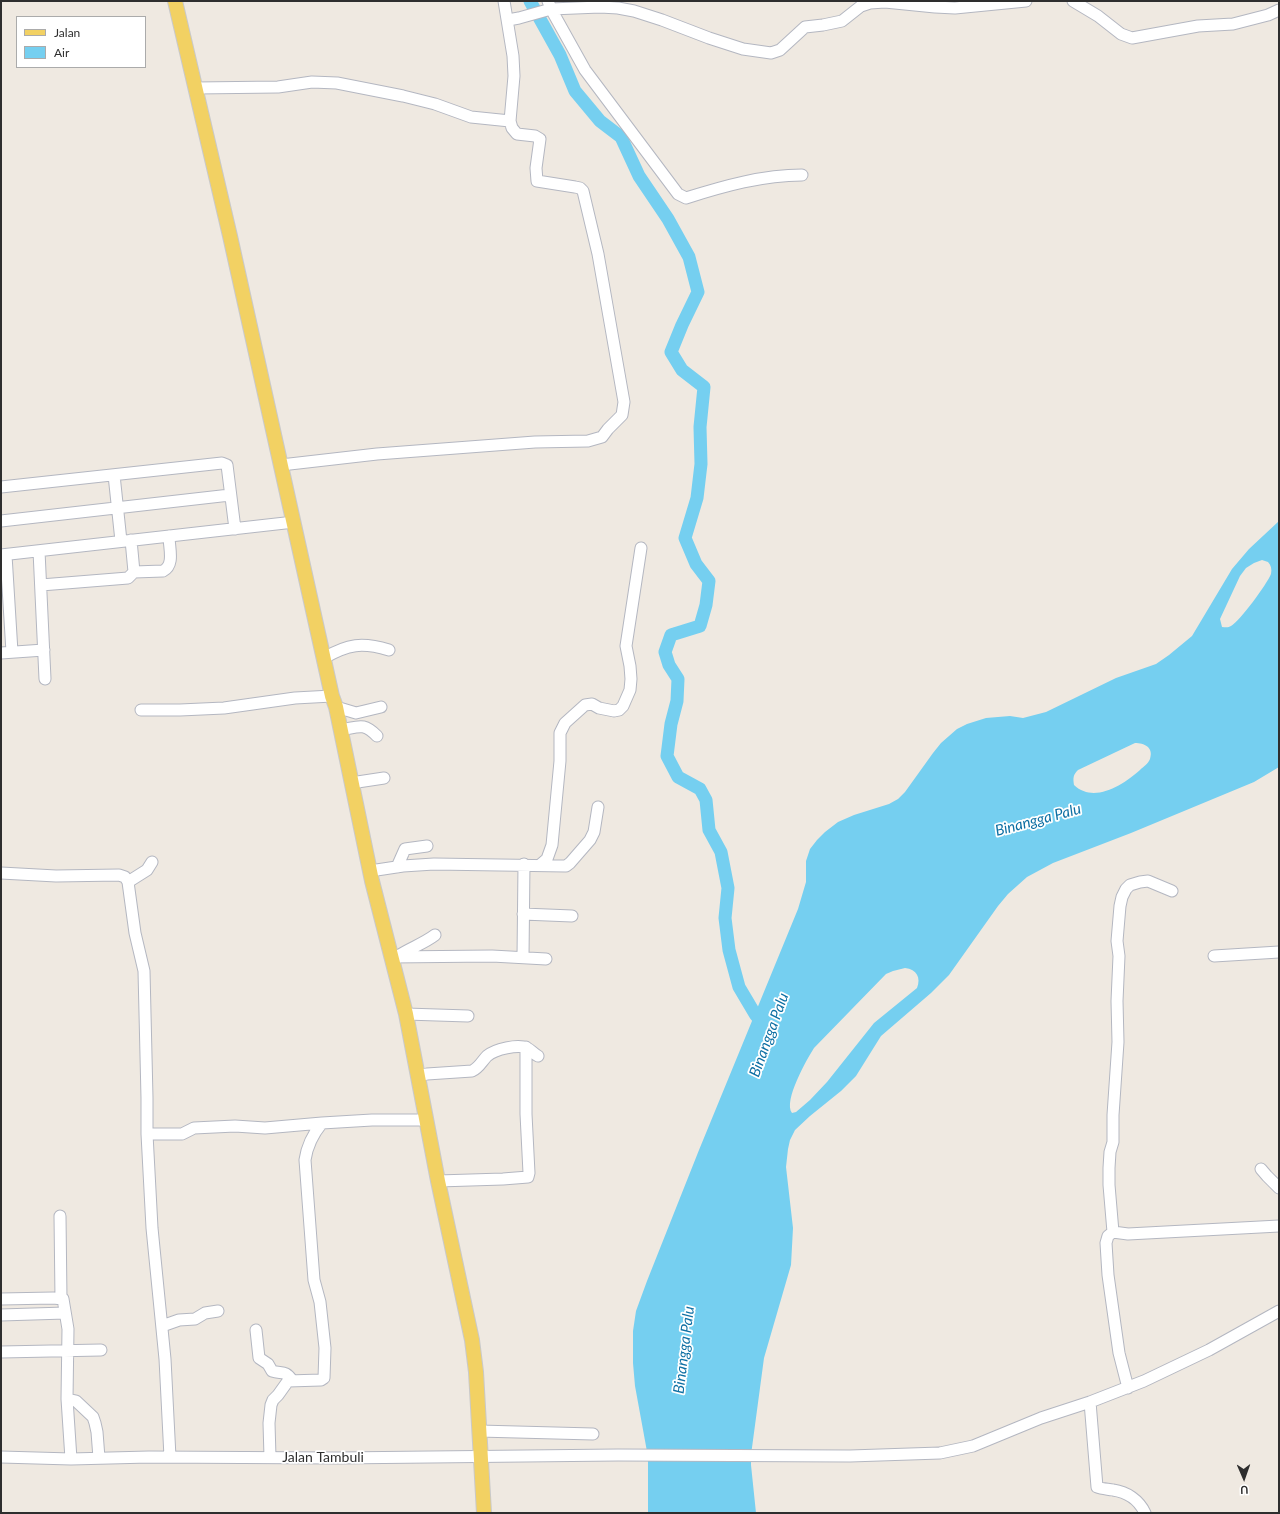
<!DOCTYPE html>
<style>
body{margin:0}
#map{position:relative;width:1280px;height:1514px;overflow:hidden;background:#efe9e1;font-family:Lato,sans-serif}
canvas{display:block}
.frame{position:absolute;inset:0;border:2px solid #2e2e2e;pointer-events:none}
.legend{position:absolute;left:16px;top:16px;width:130px;height:52px;box-sizing:border-box;background:#fff;border:1px solid #ababab;margin:0;padding:5px 7px;list-style:none;font-size:12px;color:#2e2e2e}
.legend li{display:flex;align-items:center;gap:8px;height:20px}
.legend b{width:20px;border:1px solid #ababab}
.north{position:absolute;left:1224px;top:1458px;width:40px;height:40px;-webkit-text-stroke:3px #fff;paint-order:stroke;rotate:178deg;font-size:11px;font-weight:700;line-height:16px;text-align:center;color:#2e2e2e}
.north::after{content:'';display:block;margin:auto;width:14px;height:18px;background:#2e2e2e;clip-path:polygon(50% 0,100% 100%,50% 72%,0 100%)}
</style>
<div id="map">
<canvas width="1280" height="1514"></canvas>
<div class="frame"></div>
<ul class="legend">
<li><b style="height:5px;background:#f2d163"></b>Jalan</li>
<li><b style="height:11px;background:#75cff0"></b>Air</li>
</ul>
<div class="north">U</div>
</div>
<script>
const context = document.querySelector('canvas').getContext('2d');
context.lineJoin = 'round';
function fillPath(path, color) { context.fillStyle = color; context.fill(path, 'evenodd'); }
function trace(path, color, width, dash) { context.strokeStyle = color; context.lineWidth = width; context.lineCap = dash ? 'butt' : 'round'; context.setLineDash(dash || []); context.stroke(path); }
function write(font, color, halo, rows, align = 'center') {
  context.font = font + ' Lato,sans-serif'; context.lineWidth = 3.5; context.setLineDash([]); context.textBaseline = 'middle'; context.strokeStyle = halo; context.fillStyle = color; for (const [text, x, y, turn = 0] of rows) {
    context.save(); context.translate(x, y); context.rotate((+turn || 0) * Math.PI / 180); context.textAlign = isNaN(turn) ? turn : align; if (halo) context.strokeText(text, 0, 0); context.fillText(text, 0, 0); context.restore();
  }
}
const water = new Path2D(`
 M1279,521V767L1254,782L1131,833L1053,863L1027,877L1008,894L998,906L949,975L931,993L881,1036L856,1076L841,1091L810,1116L795,1130L790,1140L788,1149L786,1167L793,1228L791,1265L764,1358L751,1455V1465L756,1513H648V1457L635,1386L633,1363V1331L636,1311L647,1281L699,1150L798,909L806,882V861L810,849L817,840L825,832L838,822L854,815L889,804L898,799L905,792L933,753L941,743L957,729L967,724L986,718L1010,716L1023,718L1046,712L1116,678L1156,664L1169,655L1192,636L1232,569L1249,549ZM1262,560L1268,562C1271,565 1272,569 1271,574C1267,584 1240,621 1231,626C1228,628 1225,627 1222,627L1220,619L1240,576L1246,568L1254,563ZM1135,743C1144,743 1154,747 1150,759C1148,764 1143,767 1140,770C1123,785 1094,804 1074,785C1073,778 1073,775 1078,770ZM905,968C917,969 921,978 917,988L874,1023L827,1082L810,1100L796,1112L792,1113C783,1101 807,1059 814,1048L886,974L893,971Z`);
const river = new Path2D(`
 M530,1L560,55L575,91L600,121L621,137L639,176L668,219L689,257L698,292L682,325L671,352L682,370L704,387L700,427L701,464L697,498L685,538L696,564L709,581L706,605L700,626L671,635L665,652L669,665L678,679L677,701L671,724L667,756L678,777L700,789L706,800L709,830L721,852L728,888L725,918L729,950L739,987L755,1014L765,1027`);
const minor = new Path2D(`
 M548,1L551,9L600,7L618,8L634,11L662,20L709,38L743,49L771,53L780,50L805,27L823,25L842,21L861,6L870,3L885,2L935,7L955,8L1026,1
 M1073,1L1098,16L1121,34L1132,38L1198,26L1233,24L1268,15L1279,10
 M508,20L519,18L551,9L585,70L678,194L686,198C724,186 763,175 802,175
 M196,88L278,87L312,82L337,83L403,96L435,104L471,117L510,121
 M281,465L377,454L535,442L588,441L602,437L608,429L622,415L624,402L598,254L583,191L580,188L575,187L537,181L536,168L540,139L535,136L517,134L512,128L510,121L514,76L513,56L504,1
 M114,475L121,541
 M1,487L222,463L227,465L235,529
 M1,521L230,495
 M39,551L45,679
 M1,555L294,522
 M6,555L12,652
 M134,572L163,571C175,565 169,548 169,536
 M41,585L128,578L134,572L131,540
 M1,653L44,650
 M324,658C348,644 362,642 389,650
 M336,707L356,713L381,707
 M141,710H180L224,708L295,698L332,696
 M341,730C359,727 363,722 377,736
 M351,783L384,778
 M540,865L547,859L552,845L560,761V733L565,723L585,705L592,704L599,708L614,711L619,710L623,706L630,690L631,679L630,666L626,646L641,548
 M397,867L405,849L427,846
 M370,871L403,866L434,864L566,866L570,863L590,840L594,832L598,807
 M1,873L56,876L119,875L125,877L128,882L135,933L144,971L147,1098V1134L152,1228L165,1359L170,1457
 M128,882L147,870L152,862
 M523,914L572,916
 M398,956C410,948 423,944 435,935
 M1214,956L1279,952
 M391,957L492,956L546,959
 M523,957L524,864
 M406,1014L468,1016
 M417,1076L427,1074L472,1071C479,1068 482,1061 487,1056C495,1049 518,1044 527,1048C531,1050 534,1054 538,1056
 M147,1134H182L194,1128L235,1126L265,1128L322,1123
 M1261,1169L1267,1176L1279,1188
 M438,1181L503,1179L528,1177L529,1173L526,1114V1047
 M60,1216L61,1299
 M1113,1232L1109,1185V1168L1110,1152L1113,1142V1115L1118,1042L1117,1001L1119,956L1117,941L1120,906L1122,897L1126,889L1130,885L1140,882L1148,881L1172,891
 M1,1299L53,1298L63,1299L68,1329L67,1399L76,1401L93,1417L95,1423L97,1432L99,1458
 M1,1315L65,1313
 M162,1326L179,1320L195,1319L205,1313L218,1311
 M256,1330L259,1358L268,1364L272,1371C282,1374 285,1370 292,1380
 M1,1352L101,1350
 M1128,1388L1119,1353L1108,1275L1106,1243L1108,1236L1113,1232L1128,1234L1279,1226
 M67,1399L71,1459
 M1090,1402L1097,1487C1102,1489 1108,1489 1113,1490C1127,1492 1139,1500 1145,1513
 M479,1431L593,1434
 M1,1457L71,1459L149,1457L337,1458L618,1455L850,1456L940,1453L973,1446L1041,1418L1090,1402L1144,1381L1209,1350L1279,1311
 M270,1457L269,1423L271,1405L273,1400L278,1395L288,1381L321,1380L324,1378L325,1348L320,1302L314,1280L305,1160C307,1146 313,1134 322,1123L372,1120H427`);
const major = new Path2D(`
 M175,1L230,236L332,696L336,707L372,881L406,1014L438,1181L472,1340L476,1372L484,1513`);
const streetNames = [
 ["Jalan Tambuli",323,1457]
];
const waterNames = [
 ["Binangga Palu",1038,820,-15],
 ["Binangga Palu",769,1035,-70],
 ["Binangga Palu",684,1350,-83]
];
fillPath(water, '#75cff0');
trace(river, '#75cff0', 13);
trace(minor, '#b4b7c1', 13);
trace(major, '#c9c9c9', 16);
trace(minor, '#fff', 11);
trace(major, '#f2d163', 14);
write('14px', '#2e2e2e', '#fff', streetNames);
write('italic 15px', '#0d6fa3', '#fff', waterNames);
</script>
